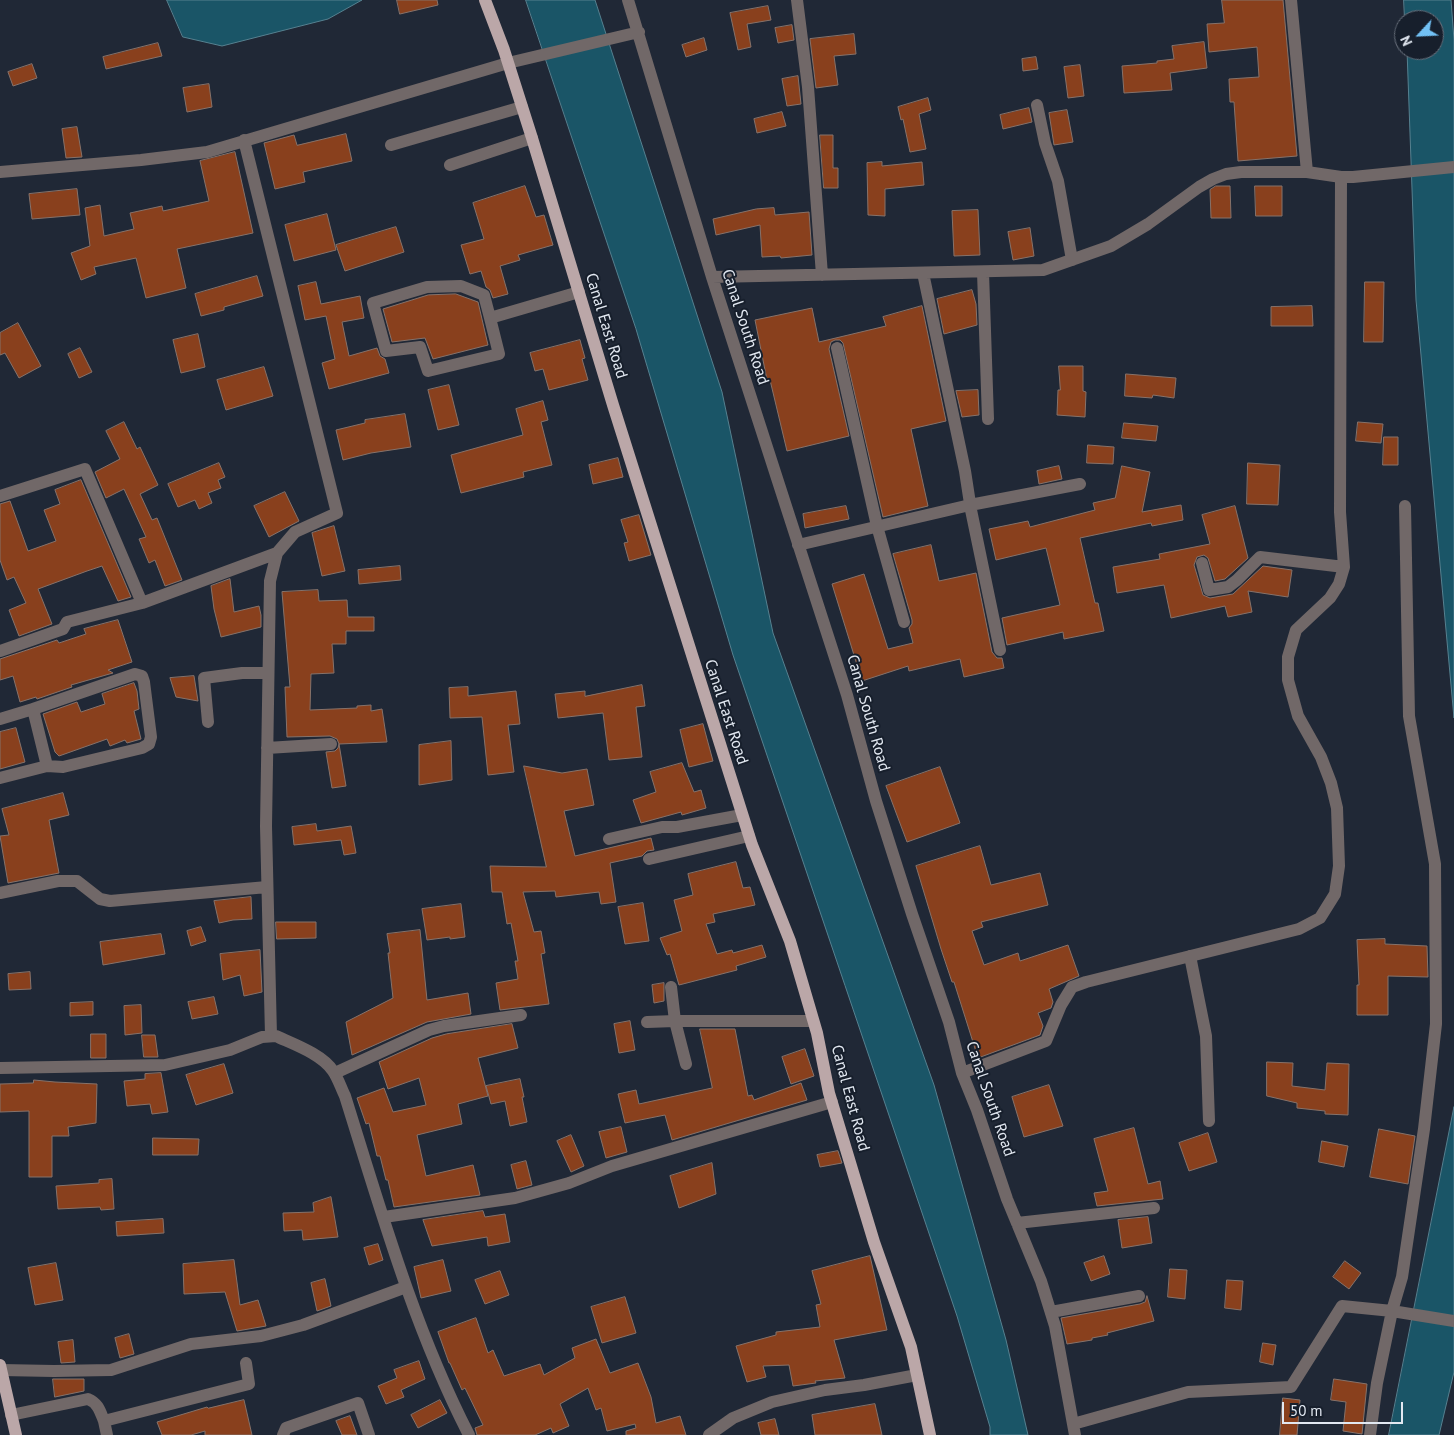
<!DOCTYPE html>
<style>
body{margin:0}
#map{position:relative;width:1454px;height:1435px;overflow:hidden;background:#202836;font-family:"PT Sans",sans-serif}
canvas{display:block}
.north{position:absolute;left:1394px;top:10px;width:50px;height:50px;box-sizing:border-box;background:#171f2c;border:1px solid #686f7b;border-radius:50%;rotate:245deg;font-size:14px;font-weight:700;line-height:20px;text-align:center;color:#e2e8f1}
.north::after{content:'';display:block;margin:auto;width:18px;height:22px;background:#72c1f5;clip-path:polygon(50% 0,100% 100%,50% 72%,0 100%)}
.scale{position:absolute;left:1282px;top:1402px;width:121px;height:22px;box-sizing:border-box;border:2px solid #e2e8f1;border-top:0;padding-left:6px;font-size:15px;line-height:18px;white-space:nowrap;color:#e2e8f1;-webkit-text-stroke:4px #171f2c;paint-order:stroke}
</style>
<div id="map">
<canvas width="1454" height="1435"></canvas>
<div class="north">N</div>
<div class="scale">50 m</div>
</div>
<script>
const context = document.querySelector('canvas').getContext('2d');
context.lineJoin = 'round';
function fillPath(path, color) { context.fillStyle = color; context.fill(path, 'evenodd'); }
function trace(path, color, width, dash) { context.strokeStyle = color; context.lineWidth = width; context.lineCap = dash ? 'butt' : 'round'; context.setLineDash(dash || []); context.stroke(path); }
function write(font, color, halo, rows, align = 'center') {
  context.font = font + ' "PT Sans",sans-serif'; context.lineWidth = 4; context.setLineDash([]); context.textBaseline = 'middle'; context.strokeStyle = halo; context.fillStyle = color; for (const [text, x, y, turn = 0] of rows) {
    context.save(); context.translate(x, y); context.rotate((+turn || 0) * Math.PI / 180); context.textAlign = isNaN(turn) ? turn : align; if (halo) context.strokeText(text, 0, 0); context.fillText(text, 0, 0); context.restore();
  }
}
const water = new Path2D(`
 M167,0H362L328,19L222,46L183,37Z
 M526,0H595L722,392L773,633L934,1085L1006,1340L1028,1435H990V1427L957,1316L733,655L636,329Z
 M1404,0H1451L1454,40V718L1416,300L1407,50H1434V20H1405Z
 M1454,1107V1372L1439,1435H1389Z`);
const building = new Path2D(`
 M397,0H437L438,5L400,14Z
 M1222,0H1283L1297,156L1238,161L1234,102H1230L1229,79L1259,77L1257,47L1209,52L1207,24L1224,23Z
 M768,6L771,20L747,24L751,47L738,50L730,13Z
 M792,25L794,40L778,43L775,28Z
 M854,34L856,54L834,56L838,85L816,88L810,39Z
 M704,38L707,50L686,57L682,45Z
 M1204,42L1207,68L1170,73L1172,90L1124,93L1122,66L1157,63V61L1174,59L1172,46Z
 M158,43L162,56L106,69L103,57Z
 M1036,57L1038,69L1023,71L1022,59Z
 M32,64L37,78L13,86L8,72Z
 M1080,65L1084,96L1068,98L1064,67Z
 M798,76L801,104L787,106L782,79Z
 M209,84L212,107L187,112L183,88Z
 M928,98L931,110L919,114L926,149L910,152L903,119L901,120L898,107Z
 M1029,108L1032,122L1003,129L1000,115Z
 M1067,110L1073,142L1054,145L1049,113Z
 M782,112L786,126L757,133L754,119Z
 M77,127L82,157L66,158L62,129Z
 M346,134L352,161L303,172L305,182L275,189L264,143L294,135L297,145Z
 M820,135H833V168H838V188H824Z
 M235,152L253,233L177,249L186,288L146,298L136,258L94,267L96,274L81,280L71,253L90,246L85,208L100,205L104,236L134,229L130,213L162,206L163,211L209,201L200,161Z
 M882,162V166L922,162L924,185L885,189V216L868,215L867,163Z
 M525,186L536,217L544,215L553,245L518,255L520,260L500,266L508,294L493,298L490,290L486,287L481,271L470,274L461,245L484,239L473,203Z
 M1216,186H1230L1231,218H1211L1210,190Z
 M1255,186H1282V216H1256Z
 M77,189L80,215L32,219L29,194Z
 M774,208L775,215L809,212L812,255L781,258L780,256L762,257L760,225L716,235L713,219L756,209Z
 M978,210L980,255L954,256L952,211Z
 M327,214L336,250L294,261L285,225Z
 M396,227L404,252L345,271L336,245Z
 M1030,228L1034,256L1013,260L1008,232Z
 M257,276L263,296L224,307V310L201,316L195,294Z
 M316,282L321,304L360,296L364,318L342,322L349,356L377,348L380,356L385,359L389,373L329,389L322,363L335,359L326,316L305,320L298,286Z
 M1365,282H1384L1383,342H1364Z
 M972,290L976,304L977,325L944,334L937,299Z
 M456,294L478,302L488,345L433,359L425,338L392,342L383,309L428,295Z
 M922,306L946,421L911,429L928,506L883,517L843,343L840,340H835L831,342L829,349L849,436L787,451L770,380H767L755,320L812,308L819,342L886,326L883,317Z
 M1312,306L1313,326H1271V307Z
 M18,323L41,366L19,378L5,353L0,355V333Z
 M198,334L205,367L181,373L173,340Z
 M580,340L585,358L582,359L588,380L549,390L543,369L535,371L530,353Z
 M80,348L92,372L79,378L68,354Z
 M1059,366H1083V391L1086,392L1085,417L1057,415L1058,390H1060Z
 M264,367L273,396L226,410L217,380Z
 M1126,374L1176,378L1174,398L1153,395L1152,398L1125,396Z
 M449,385L459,425L438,430L428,390Z
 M978,390L979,415L962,417L956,391Z
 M543,401L548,420L541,422L552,465L523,472L524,477L461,493L451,455L523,435L516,409Z
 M405,414L411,447L371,453L343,460L336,430L365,423V420Z
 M124,422L137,449L140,447L158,485L140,494L152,520L157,518L182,580L165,586L155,560L149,563L139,539L146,537L124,489L106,498L95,472L120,459L106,431Z
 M1358,422L1383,424L1381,443L1356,441Z
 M1124,423L1158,426L1156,441L1122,438Z
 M1384,437H1398V465H1383Z
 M1088,445L1114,447L1113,464L1087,463Z
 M618,458L623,477L593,484L589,465Z
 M219,463L225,477L218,480L221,488L208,493L212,503L199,509L195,500L178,507L168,484Z
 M1248,463L1280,465L1278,505L1247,504Z
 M1059,466L1062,479L1039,484L1037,471Z
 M1122,466L1150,472L1142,512L1181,505L1183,520L1152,526L1151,523L1080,538L1095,603H1098L1104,631L1064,639L1063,632L1007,645L1002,618L1060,605L1046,548L996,560L989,529L1028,521L1030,527L1095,510L1093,503L1115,498Z
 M81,480L131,597L118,601L102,566L87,571L38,589L52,624L19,636L9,610L26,603L14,577L7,580L0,560V504L10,501L28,551L56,541L44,510L60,504L55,490Z
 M285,492L299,521L269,537L254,506Z
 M846,506L849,519L805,528L803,514Z
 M1235,506L1248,558L1225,579L1215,581L1208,558L1204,555L1197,557L1194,565L1203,595L1210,598L1233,594L1263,566L1292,570L1288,597L1248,591L1252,612L1228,617L1225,606L1171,618L1164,585L1117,593L1113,567L1160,559L1159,554L1210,544L1202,515Z
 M639,515L651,555L629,561L624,543L628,542L621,520Z
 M334,526L345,571L322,576L312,533Z
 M931,545L939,581L976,573L992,652L997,658H1002L1004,668L964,677L960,659L909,671L908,666L862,681L832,584L864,574L888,649L913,643L909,628L912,624V620L893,554Z
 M400,566L401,580L359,584L358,570Z
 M230,579L234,612L259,606L261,615V627L221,637L214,609L211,586Z
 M318,590L319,601L347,600L348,617H374V631H346V644H332L334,673L311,674L310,710L357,708V706L371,705V711L382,709L387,742L339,744L346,786L332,788L326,752L335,751L338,748L339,744L337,739L330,736L287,737L285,687H290L282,592Z
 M118,620L132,662L108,670L113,673L71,685L72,687L37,699L36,697L20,702L13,676L0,680V659L57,640L59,643L86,634L84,629Z
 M194,676L198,701L176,697L170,678Z
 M134,683L137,691L139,709L134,711L141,739L127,743L125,740L110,746L107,739L59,756L55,752L43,714L77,702L81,712L105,704L102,694Z
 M642,685L645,706L636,707L642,757L609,760L603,713L558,718L555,694L585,691V696Z
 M468,687V696L516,691L520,724L508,725L514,772L488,775L482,717L450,718L449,688Z
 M703,724L713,761L689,767L680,730Z
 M16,728L25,762L0,769V732Z
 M451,741L452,780L419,785V745Z
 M682,763L694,792L701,790L706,808L682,815L681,812L641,823L633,800L656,792L650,772Z
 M524,766L562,773L587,769L594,805L564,811L575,856L651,838L654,850L647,851L642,856L610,863L616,902L601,904L599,892L556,897L555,891L523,892L534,932L541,931L545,953L541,954L549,1004L500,1010L496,983L518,979L515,961H518L511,923L507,924L502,892H492L490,866L546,867Z
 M940,767L960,823L907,842L886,786Z
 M63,793L69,815L49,820L59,873L8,883L0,836L9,835L2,809Z
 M316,824L317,831L351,826L356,853L344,855L341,840L294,845L292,827Z
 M980,846L991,885L1040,873L1048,905L981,922L983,927L972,931L984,965L1018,953L1020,961L1068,945L1079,976L1049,989L1053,1002L1051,1008L1038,1013L1043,1026L1040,1035L978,1058L954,982H952L941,949L916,866Z
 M736,862L743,888L750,887L755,905L713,914L715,922L706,924L717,954L732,950L733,953L762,945L766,957L736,966L737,970L679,985L670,954L667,955L660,938L682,931L674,900L693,895L688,874Z
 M251,897L252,919L233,920L219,923L214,901Z
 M643,903L649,941L625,944L618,907Z
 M461,904L465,937L450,939V937L427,940L422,909Z
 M276,922H316V938L277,939Z
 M201,927L206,941L191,946L187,931Z
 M420,930L427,1000L468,993L471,1014L427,1022L352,1055L346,1022L393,998L388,953H390L387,934Z
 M161,934L165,954L103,965L100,942Z
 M1385,939V944L1427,946L1428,977L1388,976V1015H1357V985H1359L1357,940Z
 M260,950L262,992L244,996L240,975L223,980L220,954Z
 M30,972L31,989L9,990L8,974Z
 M664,983V1001L654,1003L652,985Z
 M214,997L218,1014L192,1019L188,1002Z
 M93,1002V1015L70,1016V1003Z
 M141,1005L142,1033L125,1035L124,1006Z
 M630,1021L635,1050L619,1053L614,1024Z
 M512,1024L518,1048L478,1058L488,1096L458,1104L462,1124L417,1135L426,1176L473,1165L480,1195L394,1207L388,1180H386L380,1156H377L369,1123L366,1124L357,1098L384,1088L393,1112L426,1105L419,1078L388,1089L379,1062L432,1038L446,1034Z
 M700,1029H735L748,1096L752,1095L754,1100L801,1083L807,1100L672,1140L665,1115L625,1123L618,1094L636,1090L639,1104L712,1088Z
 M91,1034H106V1058H91Z
 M142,1035H155L158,1057H144Z
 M805,1049L814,1076L791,1084L782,1057Z
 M1267,1062L1293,1063L1292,1086L1325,1090L1327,1063L1349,1064L1348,1115L1325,1114V1111L1297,1108V1103L1267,1096Z
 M224,1064L233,1093L196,1105L186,1075Z
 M161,1073L168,1112L152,1114L150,1104L127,1106L124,1081L145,1079V1074Z
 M520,1079L524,1097H522L527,1122L510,1126L505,1101L491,1104L486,1086Z
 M34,1080L55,1082L97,1084L96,1123L68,1127L69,1136H52V1177H29V1111L0,1112V1084L33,1083Z
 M1049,1085L1063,1126L1024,1137L1012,1097Z
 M621,1127L627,1152L606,1158L599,1132Z
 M1134,1128L1148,1184L1160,1181L1163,1199L1097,1206L1094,1193L1108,1191L1094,1139Z
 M1379,1129L1415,1136L1408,1184L1370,1177Z
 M1208,1133L1217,1162L1189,1171L1179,1143Z
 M571,1135L584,1166L571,1172L557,1141Z
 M153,1138L199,1139L198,1155H153Z
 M1322,1141L1348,1146L1344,1167L1319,1162Z
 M838,1151L842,1163L820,1167L817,1155Z
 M526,1161L532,1185L517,1189L511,1165Z
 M712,1163L716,1194L679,1208L670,1176Z
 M112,1179L114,1209L101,1210L100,1207L58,1209L56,1186L99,1183V1180Z
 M331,1197L338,1237L303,1240L302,1230L284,1231L283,1213L314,1212L313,1203Z
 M483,1211L485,1217L505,1214L510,1242L488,1246L487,1237L432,1246L423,1220Z
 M1148,1217L1152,1243L1122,1248L1118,1220Z
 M163,1219L164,1233L117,1236L116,1222Z
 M378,1244L383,1260L369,1265L364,1248Z
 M870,1256L887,1330L834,1340L845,1378L815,1381L816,1383L793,1386L789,1365L763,1366L766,1377L747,1382L736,1346L776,1335V1332L820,1327L816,1305L821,1304L812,1271Z
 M1104,1256L1110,1274L1091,1281L1084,1263Z
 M234,1260L240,1305L258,1300L266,1326L237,1331L225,1292L184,1294L183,1264Z
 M443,1260L451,1291L421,1298L414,1267Z
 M1345,1261L1361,1273L1349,1289L1333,1277Z
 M56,1263L63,1300L35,1305L28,1268Z
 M1170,1269L1187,1270L1185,1299L1168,1297Z
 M500,1271L509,1295L485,1304L475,1280Z
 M325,1279L331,1306L317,1311L311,1283Z
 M1227,1280L1243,1281L1241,1310L1225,1308Z
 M1147,1296L1154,1321L1107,1333L1108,1335L1092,1338V1340L1067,1344L1061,1318L1140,1304L1145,1302Z
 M625,1297L636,1333L602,1343L591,1307Z
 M476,1318L488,1353L493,1350L504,1376L540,1364L544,1375L575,1358L572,1348L596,1339L610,1373L638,1363L651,1397L656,1423L680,1416L686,1435H626V1431L636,1428L635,1424L607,1431L601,1408L596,1410L588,1388L560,1404L569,1426L553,1433L551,1428L535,1435H477L475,1428L483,1425L465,1388L462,1390L450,1363H449L438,1332Z
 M129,1334L134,1354L120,1358L115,1338Z
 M73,1340L75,1362L61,1363L58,1342Z
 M1263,1343L1276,1345L1273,1365L1260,1362Z
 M419,1361L425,1379L401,1390L404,1397L386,1404L378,1386L397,1378L394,1370Z
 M53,1379H84V1391L55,1397Z
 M1334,1379L1367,1384L1362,1434L1343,1431L1346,1402L1331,1400Z
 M1283,1398L1300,1400L1297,1435H1280Z
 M244,1400L252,1435H205V1431L191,1435H162L157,1422L207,1407L208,1408Z
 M440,1400L447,1413L418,1428L411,1415Z
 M875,1404L882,1435H815L812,1415Z
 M350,1416L357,1435H342L336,1421Z
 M775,1419L779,1435H761L758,1423Z`);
const minor = new Path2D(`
 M628,0L712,277L847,695L876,801L912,914L949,1022L962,1073L977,1110L1007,1199L1041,1281L1055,1326L1075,1435
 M797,0L808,87L822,275
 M1291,0L1307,172
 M1037,105L1045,143L1058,181L1072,260
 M244,140L337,513L295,532L277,553L270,581L266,826L271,1036
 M391,145L522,107
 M450,165L532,138
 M0,172L141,160L207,152L508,63L639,32
 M983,272L988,419
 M923,273L965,471L971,510L1000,650
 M712,277L1043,270L1111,246L1148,224L1199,187L1213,179L1226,174L1241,172H1307L1341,177H1353L1454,167
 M490,318L499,354L428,371L420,347L386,351L373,303L427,287L461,286L484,295L490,318L579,292
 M837,348L877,526L904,622
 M0,496L85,469L142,603
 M798,545L970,505L1080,484
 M1202,563L1209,590L1228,587L1237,580L1260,557L1344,567
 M0,651L63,629L67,622L142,603L277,553
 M0,719L33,709
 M208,722L204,678L242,673H268
 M267,748L331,744
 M0,778L47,766L63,767L142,748L149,744L151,737L144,682L142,676L135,674L33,709L47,766
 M609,839L662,827H677L742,815
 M649,859L749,836
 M0,893L58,881H77L100,899L110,901L267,887
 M1190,956L1206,1036L1209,1121
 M647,1022L675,1021L671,987
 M686,1064L675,1021H813
 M0,1068L165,1065L230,1050L262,1037L276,1036C293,1044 322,1054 333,1071C338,1078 341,1088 345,1096C381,1211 414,1328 469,1435
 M335,1073L429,1030L444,1026L521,1015
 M962,1073L1046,1041L1061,1005L1072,987L1086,982L1299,929L1320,918L1335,894L1339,866L1337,808L1331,783L1321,757L1298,716L1288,680V657L1296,630L1330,598L1339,584L1344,567L1340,512L1341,177
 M384,1217L515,1198L569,1183L612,1166L832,1102
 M1017,1223L1154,1208
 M1051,1312L1139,1296
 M1,1370L54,1371L111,1370L191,1344L261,1336L303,1325L406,1287
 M11,1415L88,1399C98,1403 100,1411 104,1421
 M1073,1424L1188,1392L1291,1387L1342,1306L1392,1311L1454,1321
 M107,1435L104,1421L249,1384L246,1363
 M283,1435L286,1428L358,1403L369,1435
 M709,1435L733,1418L772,1402L825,1390L864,1385L917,1375
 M1370,1435L1377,1383L1392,1311L1402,1277L1424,1129L1436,1024L1435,864L1409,716L1405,506`);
const major = new Path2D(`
 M485,0L504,50L532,138L613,405L752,845L790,941L817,1033L829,1093L874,1242L911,1347L930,1435
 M0,1365L16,1435`);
const streetNames = [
 ["Canal East Road",606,326,73],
 ["Canal South Road",745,327,72],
 ["Canal East Road",726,712,72],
 ["Canal South Road",868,713,74],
 ["Canal East Road",850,1098,75],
 ["Canal South Road",990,1099,71]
];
fillPath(water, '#1a5567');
trace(water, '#568190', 1);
fillPath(building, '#89401d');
trace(building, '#86726a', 1);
trace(minor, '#716868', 12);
trace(major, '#bba7a8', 12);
write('16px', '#e2e8f1', '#171f2c', streetNames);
</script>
